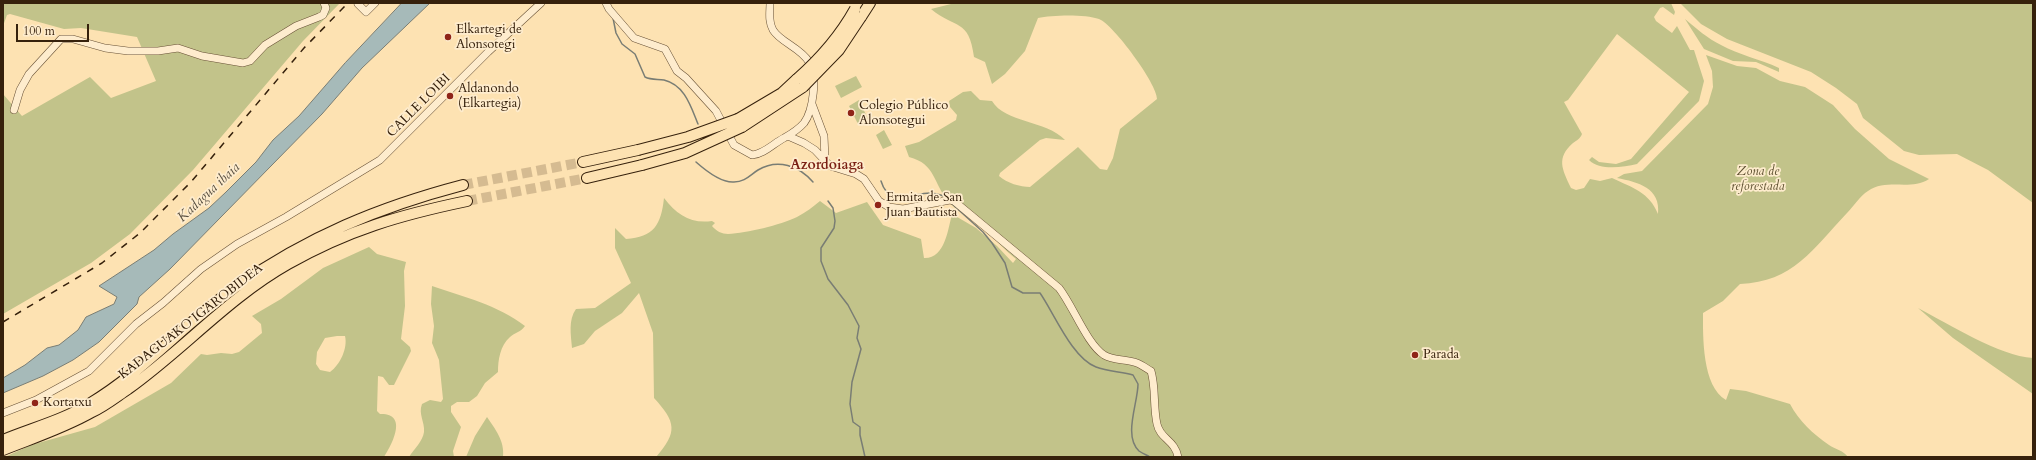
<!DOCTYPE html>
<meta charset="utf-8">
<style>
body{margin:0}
#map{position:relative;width:2036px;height:460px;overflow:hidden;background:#fde2b2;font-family:Cardo,serif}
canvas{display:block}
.frame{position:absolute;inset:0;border:4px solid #36210c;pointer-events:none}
.scale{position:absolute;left:16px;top:24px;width:73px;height:18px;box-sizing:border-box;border:2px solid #36210c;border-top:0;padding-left:5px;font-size:12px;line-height:14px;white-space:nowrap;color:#36210c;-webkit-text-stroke:3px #feeccd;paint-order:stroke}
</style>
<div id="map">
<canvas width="2036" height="460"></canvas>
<div class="frame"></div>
<div class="scale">100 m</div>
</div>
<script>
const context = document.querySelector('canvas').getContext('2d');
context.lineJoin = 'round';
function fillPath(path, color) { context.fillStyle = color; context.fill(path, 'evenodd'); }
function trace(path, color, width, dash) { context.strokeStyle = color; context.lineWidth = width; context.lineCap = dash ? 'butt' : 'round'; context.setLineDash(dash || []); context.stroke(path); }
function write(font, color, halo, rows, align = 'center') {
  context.font = font + ' Cardo,serif'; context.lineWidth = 3.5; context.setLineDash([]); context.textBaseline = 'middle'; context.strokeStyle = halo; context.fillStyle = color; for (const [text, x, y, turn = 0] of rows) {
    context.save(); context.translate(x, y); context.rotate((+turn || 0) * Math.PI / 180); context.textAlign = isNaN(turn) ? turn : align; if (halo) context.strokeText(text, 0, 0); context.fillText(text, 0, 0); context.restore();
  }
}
const green = new Path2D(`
 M3,3H340L303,41L193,170L130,234L91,263L3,314V94L22,116L90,77L111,98L156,81L137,37L81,28L64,29L10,14L7,15L3,26Z
 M955,3H1671L1675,12L1674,15L1663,7L1660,8L1654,17L1656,21L1672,33L1677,26L1690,50H1694L1704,81L1699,101L1637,164C1623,167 1600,171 1589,160L1592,157L1599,162L1616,164L1631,159L1689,92L1617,34L1568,100L1564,102L1582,134C1580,139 1577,140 1573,143C1556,158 1562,169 1571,188L1576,190L1584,188L1590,179L1600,181L1612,178C1633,188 1649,192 1658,214C1661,188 1638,182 1617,178L1624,174L1642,171L1708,104L1713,87L1712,71L1706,55L1737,66L1756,68L1780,81L1805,87L1833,105L1855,129L1889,159L1929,179C1911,191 1887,178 1868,191C1860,196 1854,206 1847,213C1813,249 1793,282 1740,284L1723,301L1703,313C1703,337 1702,386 1726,400L1730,389L1746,391L1790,404C1799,421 1813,434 1829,445C1835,449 1844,451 1848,457H656C678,432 676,422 654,398L653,333L639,293L622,313L595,331L584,344L572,348C571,335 568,320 576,309L595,308L631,283L615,248V228L626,239C654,237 661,225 664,198C677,215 691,224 712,221L715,223L712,226C716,231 722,234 728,234C747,233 780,225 797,217C806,212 813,207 820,201L836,213L867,202L883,225L921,239L924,258C945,259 948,229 952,214L976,228L997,246L1013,263L1016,259C1003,249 993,236 980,225C970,217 956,211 948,201C933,183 936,164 909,157L905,146L919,142L956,120L957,115L950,107L949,101L963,92L971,91L980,100L992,101C1005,123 1046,120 1065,140L1046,138L1040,140L1000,173L999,176C1007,183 1020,187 1030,187L1078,147L1100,169L1107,170L1113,158L1120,129L1157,99C1158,85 1113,24 1099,19C1085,14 1052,15 1038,18L1025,51L1005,74L992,84L985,62L974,57C969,18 955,29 931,9Z
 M1680,3H2033V203L1988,170L1957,154L1919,155L1904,151L1863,118L1857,104L1836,88L1811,72L1727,39L1701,24Z
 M1685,19C1697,29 1707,38 1721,45C1739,55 1760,59 1779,68V72L1756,62L1733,61L1704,49Z
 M856,76L862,87L841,98L835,86Z
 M859,100L868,119L858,124L849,106Z
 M884,130L892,145L883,149L876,135Z
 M369,247L377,254L406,262L404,271L405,306L401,339L410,347L411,351L394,385H389L383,377L378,376L377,411L380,414C408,413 393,443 384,457H5L31,445L95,427L171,383L201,354L207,355L221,353L232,354L239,352L262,333L261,324L252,316L281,299L323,268ZM337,336H345C348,348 340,365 330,372L320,370L316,364L317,352L325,338Z
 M432,286C464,297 498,305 525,326C520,333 515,332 510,337C500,346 498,360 498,372L485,383L477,396L469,402H457L451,406V412L461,427L453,451L454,457H409C414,449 423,441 424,432C425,422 418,414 422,404L430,400L441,402L443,399L439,360L432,343L434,326L431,304Z
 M1918,308C1949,324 1999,356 2033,358V394L1953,338Z
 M487,417C495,429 505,441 503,457H466L475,436Z`);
const water = new Path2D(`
 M402,3H430L362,68L322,114L170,269L139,297L137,304L99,342L73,360L43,376L3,393V378L25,365L47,348L59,345L78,330L86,317L114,304L117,297L99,286L154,250L173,234L209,208L226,192L256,162L273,140L299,116L345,63Z`);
const stream = new Path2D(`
 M613,18L616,33L622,44L635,54L645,77C651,80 657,79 664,80C685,85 691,107 698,124
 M696,162C705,170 721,183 734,182C745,182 750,175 758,170C778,158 799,166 813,182
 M881,181C889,208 912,193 930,193C935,193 941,195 946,197
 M828,201L833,208L835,221L834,228L821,248V261L828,279L848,305L859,326L857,338L861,349L852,382L850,404L853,422L860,427V435L865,457
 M951,203L983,232L992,243L1005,263L1012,287L1023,293H1040C1054,313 1072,358 1096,367C1107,371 1121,372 1133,375L1138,384C1138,403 1123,436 1139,451C1143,454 1147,455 1150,457`);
const highwayTunnel = new Path2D(`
 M463,185L583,162
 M467,201L587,178`);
const minor = new Path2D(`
 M606,3L609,9L634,38L665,49L677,71L686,78L716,111L734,145L752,155C764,154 774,143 784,138C791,134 798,130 804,123C813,111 818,76 809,62C801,48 780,42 773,30C768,21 770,12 770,3
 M358,4L366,12L375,3
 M812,104L824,136L825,159
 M14,110L20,90L29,74L61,39H73L105,48L128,51H158L178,48L202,56L243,63L250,61L265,45L296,26L319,17L323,15L326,8L324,3
 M788,136L804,143L815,150L830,166L856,174L864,179L879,201L889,207L903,209L950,200L954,201L1059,288C1073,306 1087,344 1104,355C1114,361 1126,359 1137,363C1142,365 1146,368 1151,371C1156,388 1153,406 1157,424C1160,439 1175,440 1178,457
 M3,413L36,400L89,371L136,324L163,303L201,269L237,244L286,217L380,160L488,52L541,3`);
const highway = new Path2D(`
 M861,17L870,3
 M738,119L782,93L797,79
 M742,127L803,87
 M583,162L638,150
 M587,178L642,165
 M3,440C32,428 63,420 89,404C143,372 185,323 236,287C307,237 379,207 463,185
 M3,450C33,438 64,428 92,412C105,406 116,397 128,389C183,350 228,298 288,264C348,230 400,215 467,201`);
const rail = new Path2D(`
 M3,322L102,263L140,233L191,182L304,48L348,3`);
const highwayBridge = new Path2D(`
 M797,79C821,58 840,36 855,9
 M803,87L839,50L861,17
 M638,150L688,137L738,119
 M642,165L685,153L742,127`);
const markers = [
 [448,37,4,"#8f2418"],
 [450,96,4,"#8f2418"],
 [851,113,4,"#8f2418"],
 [878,205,4,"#8f2418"],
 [1415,355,4,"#8f2418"],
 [35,403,4,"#8f2418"]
];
const poiNames = [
 ["Elkartegi de",456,30],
 ["Alonsotegi",456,45],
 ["Aldanondo",458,89],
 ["(Elkartegia)",458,104],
 ["Colegio Público",859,106],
 ["Alonsotegui",859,121],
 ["Ermita de San",886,198],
 ["Juan Bautista",886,213],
 ["Parada",1423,355],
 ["Kortatxu",43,403]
];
const streetNames = [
 ["CALLE LOIBI",419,106,-45],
 ["KADAGUAKO IGAROBIDEA",191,322,-38]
];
const parkNames = [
 ["Zona de",1758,172],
 ["reforestada",1758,187]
];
const neighbourhoodNames = [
 ["Azordoiaga",827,166]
];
const waterNames = [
 ["Kadagua ibaia",209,193,-43]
];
fillPath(green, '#c2c38a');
fillPath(water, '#a6bab9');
trace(water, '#797d74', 1);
trace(stream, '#797d74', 1.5);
trace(highwayTunnel, '#d5bb91', 10, [10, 5]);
trace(minor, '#685136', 8);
trace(highway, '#36210c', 12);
trace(minor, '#feeccd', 7);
trace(highway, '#fde2b2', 10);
trace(rail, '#36210c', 1.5, [7, 7]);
trace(highwayBridge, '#36210c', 12, []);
trace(highwayBridge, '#fde2b2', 10);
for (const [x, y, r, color] of markers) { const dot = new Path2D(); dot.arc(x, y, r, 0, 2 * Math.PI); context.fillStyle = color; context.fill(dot); trace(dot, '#feeccd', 1.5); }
write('13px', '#36210c', '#feeccd', poiNames, 'left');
write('13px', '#36210c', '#feeccd', streetNames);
write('italic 13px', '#605232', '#feeccd', parkNames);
write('bold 14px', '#7a1f14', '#feeccd', neighbourhoodNames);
write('italic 14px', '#584f40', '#feeccd', waterNames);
</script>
